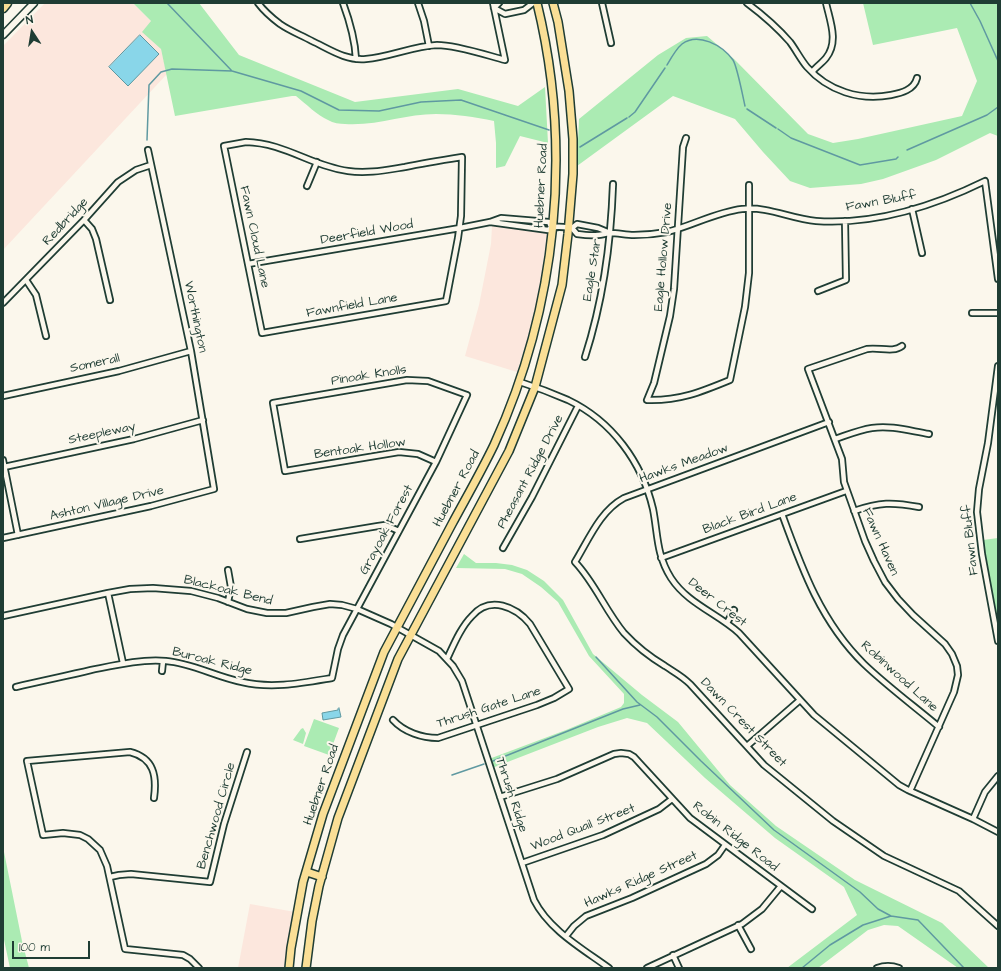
<!DOCTYPE html>
<style>
body{margin:0}
#map{position:relative;width:1001px;height:971px;overflow:hidden;background:#fbf7ec;font-family:"Architects Daughter",sans-serif}
canvas{display:block}
.frame{position:absolute;inset:0;border:4px solid #1f3d34;pointer-events:none}
.north{position:absolute;left:12px;top:12px;width:40px;height:40px;-webkit-text-stroke:3px #fbf7ec;paint-order:stroke;rotate:348deg;font-size:11px;font-weight:700;line-height:16px;text-align:center;color:#1f3d34}
.north::after{content:'';display:block;margin:auto;width:14px;height:18px;background:#1f3d34;clip-path:polygon(50% 0,100% 100%,50% 72%,0 100%)}
.scale{position:absolute;left:12px;top:941px;width:78px;height:18px;box-sizing:border-box;border:2px solid #1f3d34;border-top:0;padding-left:5px;font-size:12px;line-height:14px;white-space:nowrap;color:#1f3d34;-webkit-text-stroke:3px #fbf7ec;paint-order:stroke}
</style>
<div id="map">
<canvas width="1001" height="971"></canvas>
<div class="frame"></div>
<div class="north">N</div>
<div class="scale">100 m</div>
</div>
<script>
const context = document.querySelector('canvas').getContext('2d');
context.lineJoin = 'round';
function fillPath(path, color) { context.fillStyle = color; context.fill(path, 'evenodd'); }
function trace(path, color, width, dash) { context.strokeStyle = color; context.lineWidth = width; context.lineCap = dash ? 'butt' : 'round'; context.setLineDash(dash || []); context.stroke(path); }
function write(font, color, halo, rows, align = 'center') {
  context.font = font + ' "Architects Daughter",sans-serif'; context.lineWidth = 4; context.setLineDash([]); context.textBaseline = 'middle'; context.strokeStyle = halo; context.fillStyle = color; for (const [text, x, y, turn = 0] of rows) {
    context.save(); context.translate(x, y); context.rotate((+turn || 0) * Math.PI / 180); context.textAlign = isNaN(turn) ? turn : align; if (halo) context.strokeText(text, 0, 0); context.fillText(text, 0, 0); context.restore();
  }
}
const built = new Path2D(`
 M45,3H133L155,25L167,74L3,250V46Z
 M492,226L547,232L541,282L530,331L517,372L465,356L479,305L491,244Z
 M250,904L295,912L286,968H238Z`);
const green = new Path2D(`
 M133,3H199L239,55L355,102L458,89L518,106L545,87L548,143L520,136L505,166L496,168V143L494,121C475,117 455,114 436,114C405,114 378,126 345,124C340,124 333,123 328,120C318,116 305,103 296,96H292L175,116L161,49L142,32L151,21Z
 M863,3H998V136L990,133L936,160L883,179L861,184L810,188L790,181L763,152L735,119L673,96L577,166L579,119L658,55L686,38L707,36L734,59L808,134L833,143L858,139L962,116L977,81L957,28L873,45Z
 M998,538V622L983,540Z
 M464,554L476,563H496L512,565L527,570L544,581L563,600L593,654L642,695L678,722L730,785L776,826L855,880L942,923L989,968H958L898,926L884,925L868,930L818,968H787L857,915L844,887L775,838L705,778L647,723L627,718L598,727L492,768L489,759L566,730L621,707L624,703V694L589,656L558,602L541,587L522,574L505,569L456,568Z
 M314,719L339,728L329,755L304,746Z
 M303,728L306,733L303,744L293,740L301,729Z
 M3,847L22,941L29,968H10L3,935Z`);
const water = new Path2D(`
 M140,35L159,54L128,86L109,67Z
 M339,708L341,717L323,720L322,713L338,710V709Z`);
const stream = new Path2D(`
 M167,3L232,71L301,91L339,110L379,111L421,102L461,100L549,130
 M970,3L980,21L998,61
 M667,65C671,58 676,49 682,44C698,32 722,45 733,60C737,66 743,97 745,106
 M747,109L776,128
 M629,117L635,112L665,68
 M778,129L791,138L860,165L896,159L898,157
 M147,140L149,85L161,72L172,69L232,71
 M580,147L627,118
 M907,150L987,115L998,107
 M596,657L637,702L657,717L701,761L774,830L860,892L878,909L891,916
 M493,761L623,709L640,705
 M452,775L484,764
 M802,968L830,945L863,925L891,916L918,920L964,968`);
const minor = new Path2D(`
 M258,3C264,11 272,18 280,24C290,31 301,35 312,41C329,49 346,61 366,59C390,57 413,46 437,45C456,45 486,55 505,60L493,3
 M343,3C350,22 355,39 356,59
 M418,3L424,21L429,46
 M499,3L494,8L505,14L524,10L533,3
 M602,3L611,43
 M747,3C763,15 777,27 790,42C796,50 801,60 807,67C828,91 860,101 891,95C901,93 914,90 917,78
 M812,72C816,67 822,63 826,58C839,42 830,21 826,3
 M686,138L683,147L674,289L670,316L654,383L647,400C679,401 701,392 730,380L745,307L749,273V185
 M246,142C285,143 311,166 348,171C367,174 386,170 405,167C424,163 443,160 462,157L461,216L458,238L446,301L262,333L224,146Z
 M307,186L317,162
 M912,209L922,253
 M84,220L92,229L96,239L110,300
 M490,222L548,230C554,225 564,227 572,228L577,234C584,235 591,236 598,235C602,235 606,233 610,233C618,233 626,235 634,235C645,235 656,234 667,232C692,226 716,212 742,209C768,206 791,219 816,221C874,225 934,206 985,181L998,279
 M572,228L577,224L598,228L610,233
 M248,264L460,228L490,222L501,218L549,222L551,227
 M26,280L36,295L46,336
 M818,291L846,280L845,221
 M3,303L84,220L118,182L136,170L151,165
 M972,313H998
 M902,346C893,353 879,347 867,349L808,369L842,459L844,482L865,541L874,561L885,582L898,599L913,615L945,644L952,654L957,666L958,675L954,692L910,791
 M585,357C603,301 611,243 613,184
 M520,382C536,387 552,393 568,400C612,421 642,462 653,509C658,534 656,554 671,578C688,604 717,613 739,633L814,715L899,785L908,790L973,819L998,832
 M3,396L119,371L191,351
 M829,422L624,498C600,511 589,539 575,562C595,583 605,610 624,633C636,646 650,657 665,666C674,672 682,676 690,684L764,765L833,821L884,856L959,891L998,926
 M835,439C847,435 859,430 872,428C891,425 910,431 929,434
 M3,460L18,535
 M4,467L134,439L203,420
 M854,511C880,502 892,502 919,507
 M782,514C802,569 821,622 864,664C887,686 914,706 939,727
 M3,538L151,506L214,489L191,351L148,150
 M300,539L378,526L385,525L399,531
 M503,548L532,497L578,406
 M661,558L846,491
 M228,570L231,587L228,602
 M108,593L123,663
 M3,616L108,593L130,589L153,588L191,591L218,598L247,609L267,613H286L313,607L330,604L342,605L357,609L391,624L439,651L453,666L462,681L534,900C549,930 583,949 609,968
 M727,623L734,610
 M998,641L982,554L977,512L979,489L988,443L998,366
 M162,671L163,661
 M16,687C41,681 66,676 91,670C116,665 140,659 166,661C192,663 216,677 242,682C272,689 302,683 332,678L338,649L343,635L436,462L467,395L428,381L407,380L273,403L285,471L399,452L418,454L436,462
 M393,720C404,732 422,738 438,738L537,705L554,698L569,689L530,624C516,607 490,595 472,616C461,627 454,644 447,659
 M747,746L800,700
 M500,797L557,779L614,754L621,753L629,754L634,757L690,818L812,909
 M154,798C157,776 154,758 130,752L27,761L43,835L63,833L80,835L88,839L100,850L107,866L125,949L183,955L190,959L199,968
 M973,819L985,792L998,776
 M522,863L603,835L659,809L672,799
 M110,877L119,875L131,874L210,882L224,824L247,752
 M738,925L751,949
 M566,936L574,926L586,916L632,898L706,864L718,855L725,845
 M673,955L679,968
 M647,968L742,924L762,909L781,886
 M877,968C885,965 891,965 899,968`);
const secondary = new Path2D(`
 M3,35L34,3`);
const primary = new Path2D(`
 M307,872L322,877
 M289,968L291,948L303,882L323,814L384,652C407,609 429,567 452,524C466,498 481,472 494,445C557,307 573,150 537,3
 M306,968L312,921L319,886L338,818L398,659L509,451L535,387L562,285L568,234L573,174V139L569,91L558,22L553,3`);
const motorway = new Path2D(`
 M3,8L7,3`);
const streetNames = [
 ["Huebner Road",542,186,-87],
 ["Fawn Bluff",881,202,-10],
 ["Redbridge",66,222,-47],
 ["Deerfield Wood",367,233,-10],
 ["Fawn Cloud Lane",254,237,78],
 ["Eagle Hollow Drive",664,257,-85],
 ["Eagle Star",593,270,-81],
 ["Fawnfield Lane",352,306,-10],
 ["Worthington",195,317,78],
 ["Somerall",95,364,-12],
 ["Pinoak Knolls",369,376,-9],
 ["Steepleway",102,434,-12],
 ["Bentoak Hollow",360,449,-8],
 ["Hawks Meadow",684,464,-20],
 ["Pheasant Ridge Drive",531,472,-62],
 ["Huebner Road",457,489,-62],
 ["Ashton Village Drive",107,504,-13],
 ["Black Bird Lane",750,514,-20],
 ["Grayoak Forest",387,530,-62],
 ["Fawn Bluff",971,540,-96],
 ["Fawn Haven",880,542,66],
 ["Blackoak Bend",228,591,14],
 ["Deer Crest",717,603,38],
 ["Buroak Ridge",212,662,14],
 ["Robinwood Lane",899,677,42],
 ["Thrush Gate Lane",489,708,-18],
 ["Dawn Crest Street",743,723,46],
 ["Huebner Road",322,785,-71],
 ["Thrush Ridge",511,795,72],
 ["Benchwood Circle",217,816,-74],
 ["Wood Quail Street",583,828,-21],
 ["Robin Ridge Road",735,837,38],
 ["Hawks Ridge Street",641,880,-24]
];
fillPath(built, '#fce7dd');
fillPath(green, '#abebb3');
fillPath(water, '#89d6e9');
trace(water, '#5f99a1', 1);
trace(stream, '#5f99a1', 1.5);
trace(minor, '#1f3d34', 8);
trace(secondary, '#1f3d34', 9);
trace(primary, '#1f3d34', 10);
trace(motorway, '#1f3d34', 11);
trace(minor, '#fbf7ec', 4.5);
trace(secondary, '#fbf7ec', 6);
trace(primary, '#fadf96', 7);
trace(motorway, '#fadf96', 8);
write('13px', '#1f3d34', '#fbf7ec', streetNames);
</script>
